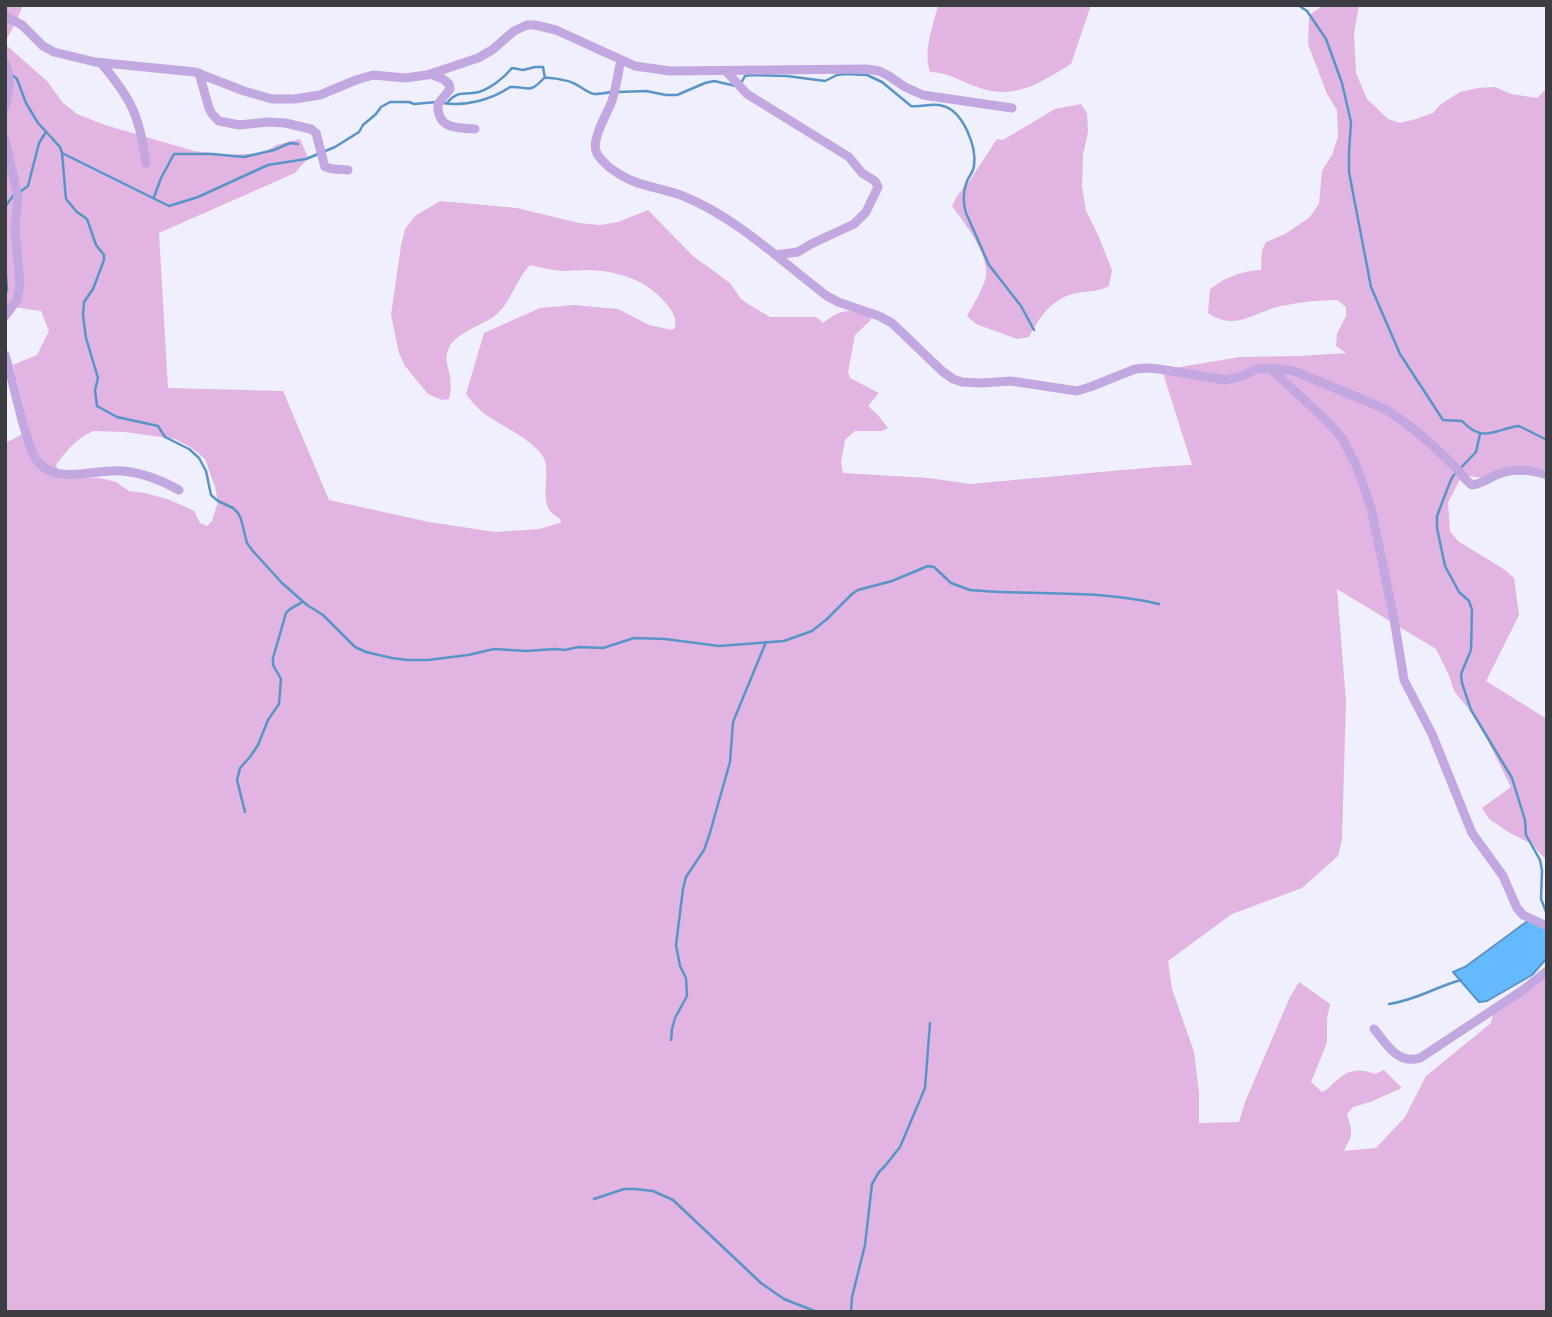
<!DOCTYPE html>
<style>
body{margin:0}
#map{position:relative;width:1552px;height:1317px;overflow:hidden;background:#efeffe;font-family:"Times New Roman",serif}
canvas{display:block}
.frame{position:absolute;inset:0;border:7px solid #3c3c43;pointer-events:none}
</style>
<div id="map">
<canvas width="1552" height="1317"></canvas>
<div class="frame"></div>
</div>
<script>
const context = document.querySelector('canvas').getContext('2d');
context.lineJoin = 'round';
function fillPath(path, color) { context.fillStyle = color; context.fill(path, 'evenodd'); }
function trace(path, color, width, dash) { context.strokeStyle = color; context.lineWidth = width; context.lineCap = dash ? 'butt' : 'round'; context.setLineDash(dash || []); context.stroke(path); }
const green = new Path2D(`
 M5,5H23L15,24L5,42Z
 M938,5H1091L1071,64C1039,83 1015,101 977,87C959,81 951,73 930,72C923,50 933,27 938,5Z
 M1324,5H1359L1354,34L1356,73L1367,99L1388,119L1400,123L1416,119L1433,113L1441,104L1460,92L1478,88L1495,87L1511,94L1537,98L1547,88V470C1525,462 1507,476 1485,478C1479,478 1473,476 1467,476L1459,481L1448,503L1450,531L1458,541L1505,570L1514,578L1519,615L1486,681L1547,719V861L1532,844L1510,833L1489,819L1482,808L1511,787L1477,719L1454,691L1449,675L1436,649L1337,589L1346,701L1342,839L1338,856L1302,888L1232,914L1168,961L1172,989L1194,1052L1199,1093V1123L1239,1122L1245,1102L1290,997L1299,982L1330,1004L1327,1019V1043L1311,1082L1322,1092L1326,1090C1343,1075 1350,1065 1375,1074L1384,1070L1402,1088L1370,1102L1353,1107L1347,1114L1351,1129V1136L1344,1151L1376,1148L1405,1117L1426,1076L1491,1023L1495,1007L1547,970V1312H5V443L29,431L13,365L37,355L49,331L41,311L13,307L5,319V44L47,81L63,103L77,114L105,125L194,151L229,155L263,153L276,145L300,139L308,158L295,173L159,233L168,388L283,391L329,500L429,522L495,532L539,529L560,523L561,520C558,517 554,516 552,513C538,499 553,470 542,455C527,435 499,426 480,410C475,406 470,399 466,394L484,333L540,308L574,305L618,309L649,325L672,330L675,328C677,316 671,309 663,300C644,279 617,271 589,270C580,270 571,271 562,271C551,270 540,267 530,265C516,279 511,302 496,315C482,326 455,332 448,350C444,360 449,368 450,377C451,385 451,391 449,399L442,400L428,394L405,366L399,353L391,315L401,246L405,229L415,216L440,201L517,208L579,223L600,225L618,222L648,210L693,256L730,283L741,299L748,304L770,317H815L818,318L823,323C842,308 849,309 871,317V320L855,335L848,372L850,378L879,393L868,406L878,415L888,428L882,431H855L845,440L841,463L843,473L929,478L970,484L1156,467L1192,465L1162,370L1240,357L1300,356L1346,353L1336,346L1337,334L1346,316V307L1337,300C1319,300 1299,302 1281,306C1254,312 1236,332 1208,313L1210,289C1226,277 1241,271 1261,270L1262,250L1266,242L1285,234L1309,218L1319,204L1322,171L1332,155L1338,137L1337,110L1327,94L1308,44L1309,18L1312,13ZM93,431L125,432L175,439L192,448L205,459L215,487L218,502L212,521L207,526L200,523L194,511L170,500L145,493L129,491L116,482L100,478L67,477L58,471L56,465C67,450 76,439 93,431Z
 M1081,104L1087,113L1088,132L1083,155L1082,186L1086,211L1098,235L1112,270L1109,286C1098,291 1094,291 1082,292C1054,296 1042,313 1029,337L1017,339L976,324L967,316C973,305 984,288 986,276C989,253 964,223 952,206L957,196L970,180L997,139L1003,140L1055,109Z`);
const water = new Path2D(`
 M1529,920L1547,927V958L1532,975L1487,1001L1479,1002L1453,972L1465,967Z`);
const stream = new Path2D(`
 M1298,5L1307,11L1326,39L1342,83L1351,122L1349,152V172L1371,287L1400,354L1443,420L1462,421C1484,444 1494,429 1519,426L1547,440
 M12,75L17,79L26,103L38,123L60,147L62,153L66,199L77,212L87,219L96,245L104,255V260L93,289L84,302L83,315L86,338L98,378L95,390L97,406L117,417L158,426L165,437L189,449L199,458L206,471L211,495L218,501L233,508L238,513L241,519L247,543L252,550L282,583L307,605L323,615L355,647L366,652L392,658L407,660H428L468,655L494,649L526,651L555,649L565,650L578,647L603,648L634,638L665,639L719,646L784,641L812,631L827,619L852,594L858,590L892,581L928,566L934,567L951,583L970,590C1033,596 1097,589 1159,604
 M545,78C550,77 570,81 573,83C581,86 585,92 594,94C599,94 606,93 611,92
 M741,83L745,76L751,75L787,76L825,81L837,75L845,74L867,75L882,82L911,106C921,108 932,102 943,106C963,111 977,147 974,166C973,172 970,175 967,181C963,191 963,203 966,213L989,265L1021,306L1034,330
 M618,92L646,91L666,95H677L705,83L714,81L736,86
 M443,103C465,107 493,99 510,87C528,86 529,95 544,78
 M447,103C459,89 463,96 479,92C491,88 504,78 512,68L523,70L535,67H543L545,78
 M62,153L169,206L198,197L268,165L306,159L335,147L359,132L363,125L376,114L381,107L390,102H409L414,104L437,102
 M21,191L28,186L39,143L46,132
 M154,197L161,178L174,154H212L244,157L274,150L290,143L298,144
 M5,207L15,193
 M5,249V250
 M5,262L7,290L5,295
 M1480,434L1476,452L1453,476L1450,482L1437,516V528L1445,566L1459,592L1469,601L1472,610L1471,650L1461,674L1462,683L1471,710L1512,778L1525,820L1526,835L1540,860L1542,871L1541,899L1547,914
 M245,812L237,780L240,768L250,757L258,745L268,720L279,704L281,679L273,665V658L286,613C288,609 298,605 302,602
 M1389,1004C1417,1000 1435,987 1461,980
 M671,1040L672,1029L675,1018L687,996L686,978L680,966L676,945L683,889L686,877L704,850L709,836L730,762L733,722L766,642
 M594,1199L624,1189H635L653,1191L673,1200L761,1283L784,1299L817,1312
 M851,1312L852,1297L865,1245L872,1184L879,1172L885,1166L900,1147L925,1088L930,1023`);
const street = new Path2D(`
 M5,16L22,25L43,46L54,52L95,62L195,72L244,91L272,99H294L320,95L356,80L373,75L405,78L427,75L478,58L492,50L514,31L527,25H535L556,30L635,66L670,71L866,69L879,71L889,76L905,87L923,95L1012,108
 M621,60C618,73 616,88 612,101C607,114 592,138 596,151C598,158 604,162 609,167C636,188 654,185 683,196C736,217 782,262 827,296L838,302L879,316L892,323L942,371L953,379L962,382L981,383L1011,381L1077,391L1090,387L1135,369L1148,368L1159,369L1226,380L1242,376L1257,369L1270,368L1294,371L1383,408C1409,423 1432,444 1453,465C1460,471 1464,480 1472,485C1481,484 1486,480 1494,476C1511,468 1529,469 1547,475
 M5,63C12,77 9,92 5,107
 M101,63C131,98 140,117 146,163
 M726,71L747,94L849,157L862,173L875,181L878,187L866,212L854,224L811,244L798,252L775,255
 M199,73L209,108L212,114L219,121L239,125L268,122L285,123L311,129L316,133L325,167L333,169L348,170
 M430,74L443,79L449,84L450,89L438,104C437,129 456,128 475,129
 M5,139L18,197L15,228L20,285L17,300L5,316
 M5,355C13,381 18,408 26,434C29,442 31,452 36,459C54,487 96,468 123,471C144,473 161,480 179,490
 M1270,368L1326,420L1342,438L1357,467L1371,508L1394,619L1404,680L1432,734L1472,833L1503,876L1517,908L1523,915L1547,926
 M1374,1029C1387,1044 1397,1065 1420,1058L1523,990L1547,971`);
fillPath(green, '#e2b4e2');
fillPath(water, '#65baff');
trace(water, '#5994c7', 2);
trace(stream, '#5994c7', 2.5);
trace(street, '#c2a7e0', 9);
</script>
